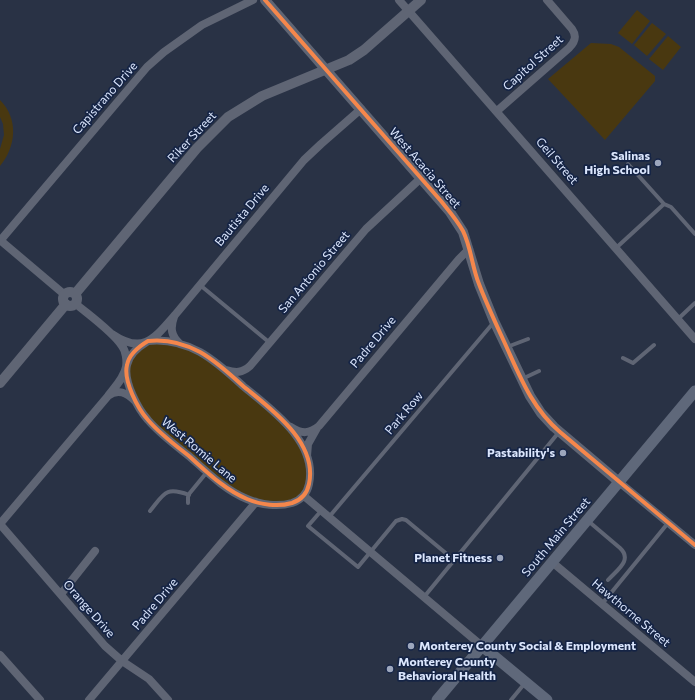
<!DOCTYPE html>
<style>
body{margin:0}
canvas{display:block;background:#293245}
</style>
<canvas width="695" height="700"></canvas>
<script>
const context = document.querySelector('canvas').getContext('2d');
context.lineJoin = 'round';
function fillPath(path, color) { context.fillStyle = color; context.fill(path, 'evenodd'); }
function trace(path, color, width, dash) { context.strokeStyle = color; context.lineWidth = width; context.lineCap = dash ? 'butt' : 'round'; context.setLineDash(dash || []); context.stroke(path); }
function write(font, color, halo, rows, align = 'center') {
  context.font = font + ' Commissioner,sans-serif'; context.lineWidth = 3.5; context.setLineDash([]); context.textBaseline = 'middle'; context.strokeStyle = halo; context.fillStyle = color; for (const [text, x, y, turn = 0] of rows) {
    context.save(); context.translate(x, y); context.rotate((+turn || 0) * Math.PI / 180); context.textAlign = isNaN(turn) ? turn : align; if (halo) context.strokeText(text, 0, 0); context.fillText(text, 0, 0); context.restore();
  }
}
const green = new Path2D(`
 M637,10L650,21L632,44L618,33Z
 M652,23L666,34L647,56L634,45Z
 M668,36L681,47L663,70L649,59Z
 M591,43L611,44L619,47L655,76V81L605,140L548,79Z
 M0,100C19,119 16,147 0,166V149L4,135L3,124L0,117Z
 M148,341L191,348L280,416L307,457L309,485L290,504L247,499L156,428L132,394L128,360Z`);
const service = new Path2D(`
 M628,164L664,204L671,207L695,234
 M616,248L664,204
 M200,285L270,343
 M678,319L695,303
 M507,347L528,339
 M623,358L633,363L654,345
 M522,379L539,371
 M188,503V497L189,494L207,472
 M150,511C164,494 165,486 189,495
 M321,511L308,526L358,567L396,521L402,519L406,520L454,560
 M329,517L494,322
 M587,520L620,548C633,560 617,570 608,580
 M424,597L559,432
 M602,604L668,523
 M511,700L525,683`);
const minor = new Path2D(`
 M399,0L695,339
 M497,111L569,48C575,42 577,36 572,29L547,0
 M0,240L65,295
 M0,241L147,67L164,52L202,25L253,0
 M174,317C170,328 171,336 180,344
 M112,334C143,355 154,339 175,315L304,160L321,144L361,109
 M148,341C166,339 185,344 200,352C216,361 230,374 243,386C271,409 318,442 309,484C307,494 301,500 292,503C278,507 261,505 247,499C225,490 207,472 189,456C175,445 160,434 148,420C138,409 123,381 127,365C129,354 138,347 148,341Z
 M226,370C236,373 242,373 250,366L366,229L421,178
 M108,396C118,388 127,393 135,401
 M291,427C302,434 309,434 319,426L459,259L469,249
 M307,456L308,444L317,428
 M619,482L695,545
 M304,496L482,646
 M0,524L108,396C114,388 124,378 126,367C127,361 126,351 122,346C113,332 89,315 76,304
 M0,524L105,646L122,661L149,679L168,700
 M552,562L695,682
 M61,594L95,551
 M0,655L40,700
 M89,700L256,502`);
const tertiary = new Path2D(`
 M265,0L450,212L463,232L479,284L494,321L530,396L541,413L554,427L619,482
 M63 299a7 7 0 1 1 14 0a7 7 0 1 1-14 0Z
 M75,294L197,148L228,117L262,96L349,60L364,50L421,0
 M0,383L66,304`);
const secondary = new Path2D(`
 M482,646L547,700
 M437,700L695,391`);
const cycleway = new Path2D(`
 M265,0L441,201C449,211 457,220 463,231C471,247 472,267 479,284C487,305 497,326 507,348C521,379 533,409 560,432L695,545
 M148,341C166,339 185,344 200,352C216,361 230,374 243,386C271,409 318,442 309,484C307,494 301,500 292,503C278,507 261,505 247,499C225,490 207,472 189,456C175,445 160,434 148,420C138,409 123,381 127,365C129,354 138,347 148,341Z`);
const markers = [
 [658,163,4,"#9da7bd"],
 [563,453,4,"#9da7bd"],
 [500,558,4,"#9da7bd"],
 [411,646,4,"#9da7bd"],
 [390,669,4,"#9da7bd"]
];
const streetNames = [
 ["Capitol Street",533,63,-42],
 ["Capistrano Drive",105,98,-49],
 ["Riker Street",192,137,-47],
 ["Geil Street",557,161,49],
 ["West Acacia Street",425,168,49],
 ["Bautista Drive",242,215,-50],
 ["San Antonio Street",314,272,-50],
 ["Padre Drive",373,342,-50],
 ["Park Row",404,413,-50],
 ["West Romie Lane",199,450,40],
 ["South Main Street",556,537,-50],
 ["Padre Drive",155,604,-50],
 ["Orange Drive",89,609,49],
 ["Hawthorne Street",631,613,40]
];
const poiNames = [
 ["Salinas",650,156],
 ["High School",650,170],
 ["Pastability's",555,453],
 ["Planet Fitness",492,558],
 ["Monterey County Social & Employment",419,646,"left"],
 ["Monterey County",398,662,"left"],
 ["Behavioral Health",398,676,"left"]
];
fillPath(green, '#493810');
trace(service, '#5f6574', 4);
trace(minor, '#5f6574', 8);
trace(tertiary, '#5f6574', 10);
trace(secondary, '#5f687a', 11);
trace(cycleway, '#f5874c', 4);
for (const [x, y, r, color] of markers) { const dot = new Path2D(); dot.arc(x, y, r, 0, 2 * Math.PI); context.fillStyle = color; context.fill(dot); trace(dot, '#152445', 1.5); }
write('12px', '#dbe6fd', '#152445', streetNames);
write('bold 12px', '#dbe6fd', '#152445', poiNames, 'right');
</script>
